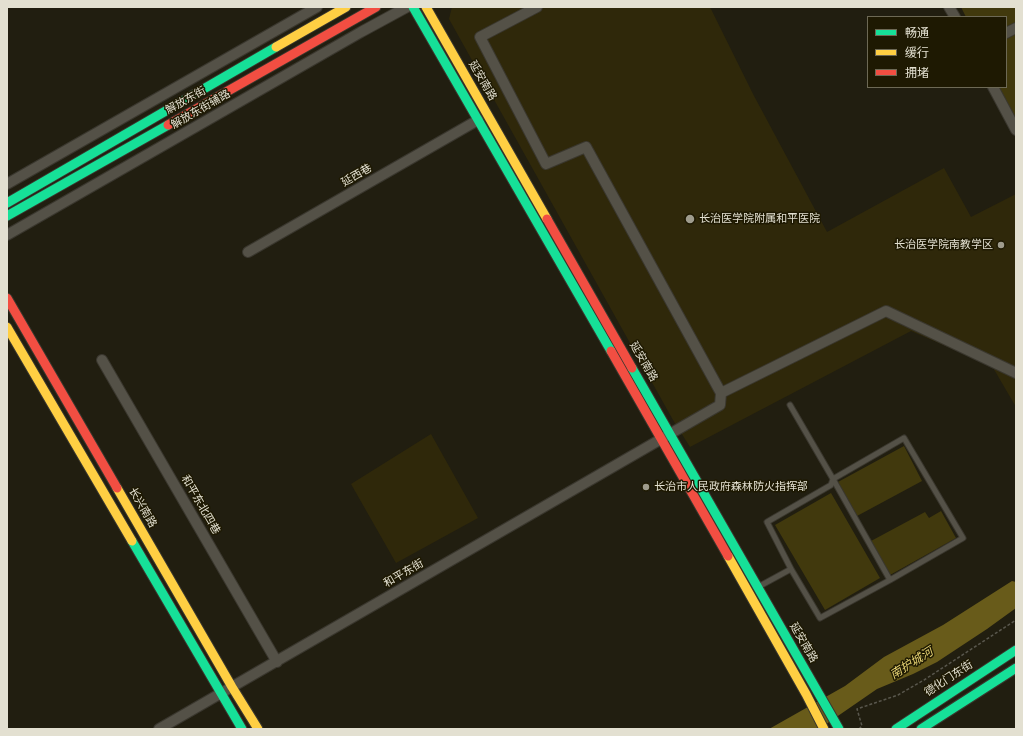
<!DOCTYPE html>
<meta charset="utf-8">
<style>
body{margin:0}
#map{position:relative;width:1023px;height:736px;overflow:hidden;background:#211e10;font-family:"Nunito Sans","Noto Sans SC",sans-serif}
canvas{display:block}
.frame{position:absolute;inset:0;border:8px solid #e3e0d1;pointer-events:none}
.legend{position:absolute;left:867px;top:16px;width:140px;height:72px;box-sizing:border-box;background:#1e1902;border:1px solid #6d6955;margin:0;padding:5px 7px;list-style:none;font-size:12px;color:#e3e0d1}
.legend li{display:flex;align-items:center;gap:8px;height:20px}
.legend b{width:20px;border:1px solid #6d6955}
</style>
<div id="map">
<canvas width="1023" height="736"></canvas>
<div class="frame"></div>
<ul class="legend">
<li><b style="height:5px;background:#16e098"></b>畅通</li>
<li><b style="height:5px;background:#ffcf43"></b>缓行</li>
<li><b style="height:5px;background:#f24e42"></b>拥堵</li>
</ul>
</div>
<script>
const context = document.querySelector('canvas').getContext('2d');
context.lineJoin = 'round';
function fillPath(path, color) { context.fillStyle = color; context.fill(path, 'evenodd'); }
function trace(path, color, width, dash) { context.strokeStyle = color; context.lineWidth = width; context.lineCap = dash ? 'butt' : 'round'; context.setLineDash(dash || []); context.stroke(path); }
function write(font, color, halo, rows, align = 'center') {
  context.font = font + ' "Nunito Sans","Noto Sans SC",sans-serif'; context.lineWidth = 3; context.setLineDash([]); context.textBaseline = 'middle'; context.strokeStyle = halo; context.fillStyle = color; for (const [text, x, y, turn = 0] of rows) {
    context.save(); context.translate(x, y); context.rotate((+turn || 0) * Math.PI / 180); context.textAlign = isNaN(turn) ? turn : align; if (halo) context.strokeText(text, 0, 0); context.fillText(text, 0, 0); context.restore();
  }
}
const built = new Path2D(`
 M452,7H710L753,94L827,232L944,168L971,217L1016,194V407L992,366L911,331L690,447L673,420L449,19Z
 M431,434L478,518L396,563L351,484Z`);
const green = new Path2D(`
 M961,7H1016V24L1006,29V17H966Z
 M1016,31V123L997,87H1006V37Z
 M904,446L922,481L857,516L838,482Z
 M831,493L880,578L825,610L775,525Z
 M941,511L956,538L890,575L871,541L925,512L929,518Z`);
const water = new Path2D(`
 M1012,581L1016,582V608L987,629L937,662L913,674L877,689L819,729H769L845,686L884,657L943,625Z`);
const path = new Path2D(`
 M859,729L862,726L857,709L898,695L924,680L1016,620`);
const lane = new Path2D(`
 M790,405L833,479L890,580
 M758,587L791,569L820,618L890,580L963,538L904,438L833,479L831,485L767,522L791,569`);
const street = new Path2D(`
 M537,7L480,37L546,164L586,147L721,393L886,311L1016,373
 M949,7L955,17
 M1006,33L1016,28
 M993,87L1016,130
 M7,184L317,7
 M7,235L361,32L407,7
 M248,252L478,120
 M102,360L277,662
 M159,729L720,405L721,393`);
const fast = new Path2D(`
 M413,7L611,351
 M7,203L276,47
 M7,216L168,125
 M632,368L839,729
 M132,541L242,729
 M896,729L1016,650
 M921,729L1016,668`);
const slow = new Path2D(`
 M426,7L547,219
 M276,47L346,7
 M7,327L132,541
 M117,488L232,687L258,729
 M728,556L806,694L824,729`);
const jam = new Path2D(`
 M168,125L376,7
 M547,219L632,368
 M7,298L117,488
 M611,351L728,556`);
const markers = [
 [690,219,5,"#9f9c8d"],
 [1001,245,4,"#9f9c8d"],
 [646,487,4,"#9f9c8d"]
];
const streetNames = [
 ["延安南路",482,81,60],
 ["解放东街",186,101,-29],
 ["解放东街辅路",201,110,-30],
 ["延西巷",357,176,-30],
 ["延安南路",643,362,60],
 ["和平东北四巷",200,505,60],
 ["长兴南路",142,508,60],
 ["和平东街",404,574,-30],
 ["延安南路",803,643,60],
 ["德化门东街",949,679,-33]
];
const poiNames = [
 ["长治医学院附属和平医院",699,219],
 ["长治医学院南教学区",993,245,"right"],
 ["长治市人民政府森林防火指挥部",654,487]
];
const waterNames = [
 ["南护城河",912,664,-32]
];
fillPath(built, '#2f280a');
fillPath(green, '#41390d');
fillPath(water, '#685b1a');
trace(lane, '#3a372e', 7);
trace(street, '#3a372e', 12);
trace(fast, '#3a372e', 11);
trace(slow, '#3a372e', 11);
trace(jam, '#3a372e', 11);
trace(path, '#59574d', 1.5, [3, 2]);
trace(lane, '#545147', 5);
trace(street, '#545147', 10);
trace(fast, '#16e098', 9);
trace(slow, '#ffcf43', 9);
trace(jam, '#f24e42', 9);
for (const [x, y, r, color] of markers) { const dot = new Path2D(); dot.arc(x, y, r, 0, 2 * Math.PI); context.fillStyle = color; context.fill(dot); trace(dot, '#1e1902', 1.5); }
write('11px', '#e3e0d1', '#1e1902', streetNames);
write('11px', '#e3e0d1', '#1e1902', poiNames, 'left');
write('italic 12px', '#e8d474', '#1e1902', waterNames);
</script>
